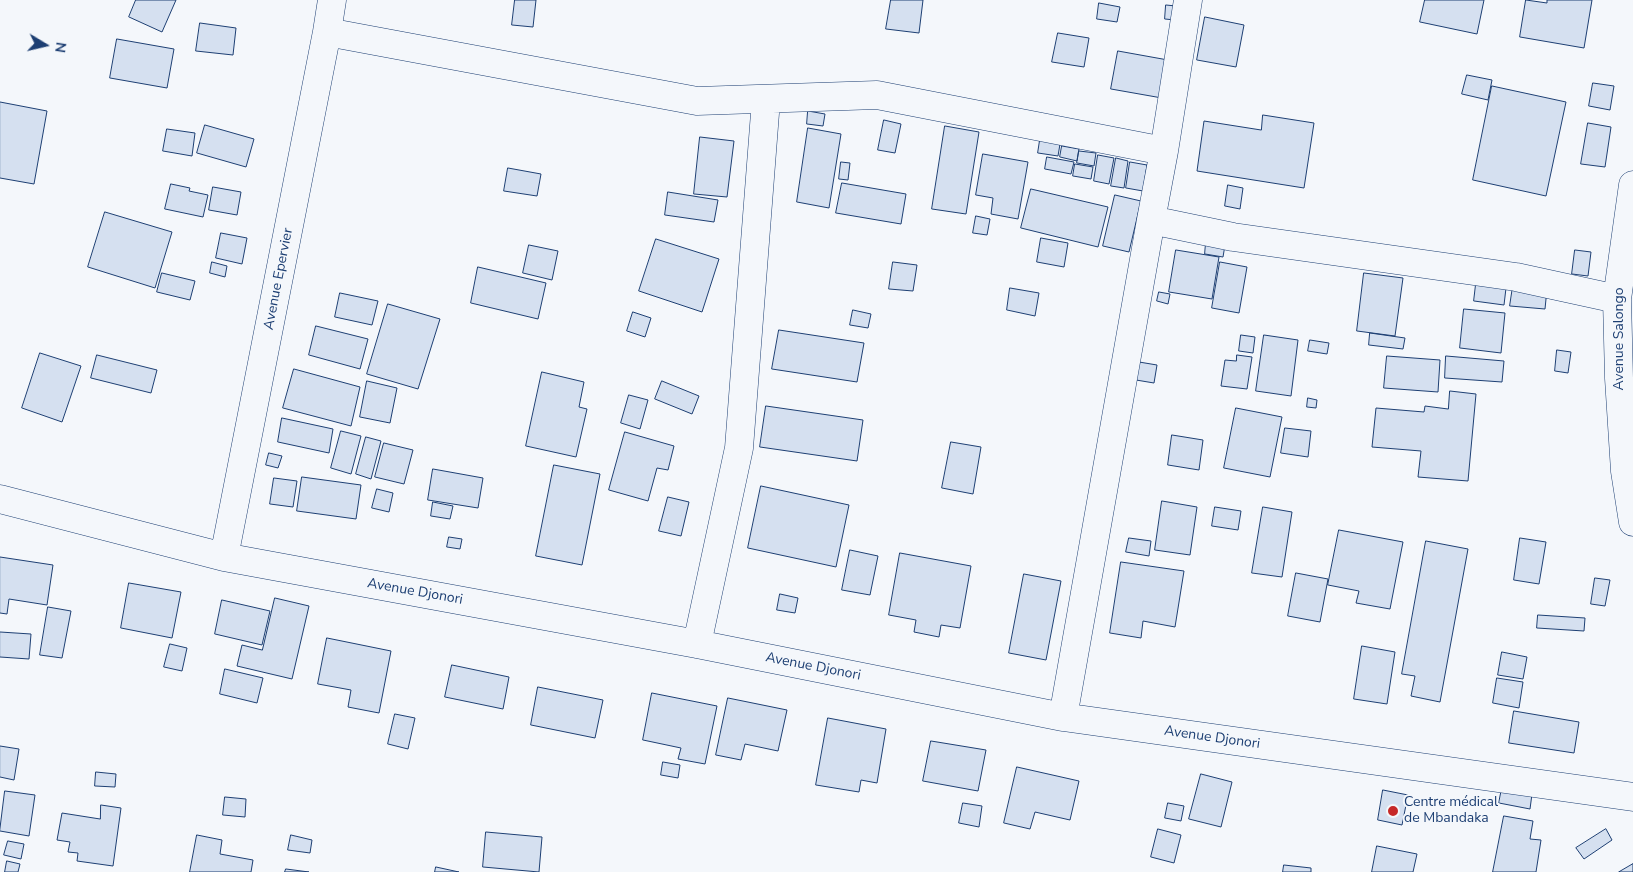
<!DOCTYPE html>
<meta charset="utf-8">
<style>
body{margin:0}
#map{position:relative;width:1633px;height:872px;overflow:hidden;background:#f4f7fb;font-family:"Nunito Sans",sans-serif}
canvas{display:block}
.north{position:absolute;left:20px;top:20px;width:50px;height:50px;-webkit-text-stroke:4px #f4f7fb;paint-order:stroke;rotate:99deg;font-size:14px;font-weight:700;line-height:20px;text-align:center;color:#1d3f73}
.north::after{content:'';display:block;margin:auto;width:18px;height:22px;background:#1d3f73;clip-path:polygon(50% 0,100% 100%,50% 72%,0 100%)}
</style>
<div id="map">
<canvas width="1633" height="872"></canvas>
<div class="north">N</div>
</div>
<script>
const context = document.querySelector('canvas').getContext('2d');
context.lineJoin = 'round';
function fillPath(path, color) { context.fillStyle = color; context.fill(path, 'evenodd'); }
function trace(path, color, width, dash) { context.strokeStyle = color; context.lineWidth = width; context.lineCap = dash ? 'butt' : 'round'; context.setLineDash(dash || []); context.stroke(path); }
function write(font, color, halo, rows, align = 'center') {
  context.font = font + ' "Nunito Sans",sans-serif'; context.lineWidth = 4; context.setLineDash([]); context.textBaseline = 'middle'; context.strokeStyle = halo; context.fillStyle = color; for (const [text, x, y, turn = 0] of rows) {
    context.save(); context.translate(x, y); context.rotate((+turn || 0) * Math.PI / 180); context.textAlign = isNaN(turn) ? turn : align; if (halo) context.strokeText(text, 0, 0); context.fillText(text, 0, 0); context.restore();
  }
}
const building = new Path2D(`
 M136,0H176L162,32L129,17Z
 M515,0H536L533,27L512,25Z
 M891,0H923L919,33L886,29Z
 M1425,0H1484L1477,34L1420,22Z
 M1526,0L1547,3V0H1592L1584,48L1520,37Z
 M1099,3L1120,7L1117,22L1097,19Z
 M1166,5L1176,6L1175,20L1165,19Z
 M1205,17L1244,25L1236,67L1197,60Z
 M200,23L236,28L233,55L196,51Z
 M1058,33L1089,38L1084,67L1052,62Z
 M117,39L174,49L167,88L110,78Z
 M1118,51L1168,60L1162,98L1111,89Z
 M1467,75L1492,80L1488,100L1462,94Z
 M1593,83L1614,86L1610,110L1589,106Z
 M1492,86L1566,102L1546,196L1473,180Z
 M0,102L47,111L34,184L0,178Z
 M808,111L825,114L823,126L807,124Z
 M1263,115L1314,123L1304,188L1197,171L1204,121L1261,130Z
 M884,120L901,124L895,153L878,150Z
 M1588,123L1611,127L1605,167L1581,164Z
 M205,125L254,139L246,167L197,153Z
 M945,126L979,132L966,214L932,209Z
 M808,128L841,134L829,208L797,202Z
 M167,129L195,133L192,156L163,151Z
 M700,137L734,141L727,197L694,194Z
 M1040,140L1060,144L1058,156L1038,153Z
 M1062,146L1079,149L1077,161L1060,157Z
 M1079,151L1096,153L1094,166L1077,163Z
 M983,154L1028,162L1018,219L991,214L993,198L976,195Z
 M1098,155L1114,158L1109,184L1094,181Z
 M1047,157L1074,162L1071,174L1045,169Z
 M1116,158L1128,161L1124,188L1111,186Z
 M841,162L850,163L848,180L839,179Z
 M1130,162L1147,165L1143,191L1126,188Z
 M1075,164L1093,167L1091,179L1073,176Z
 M508,168L541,174L537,196L504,191Z
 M842,183L906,194L901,224L836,213Z
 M171,184L190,188L189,191L208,195L203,217L165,209Z
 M1228,185L1243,188L1240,209L1225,206Z
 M213,187L241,192L237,215L209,210Z
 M1031,189L1108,207L1098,247L1021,228Z
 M668,192L718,200L714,222L665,215Z
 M1115,195L1141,201L1129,252L1103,246Z
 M105,212L172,232L155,288L88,267Z
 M976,216L990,219L987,235L973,233Z
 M221,233L247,238L242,264L216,258Z
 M1041,238L1068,243L1064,267L1037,262Z
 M656,239L719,259L702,312L639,291Z
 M1206,242L1225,245L1223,257L1205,254Z
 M529,245L558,251L552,280L523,273Z
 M1176,250L1219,257L1212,299L1169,292Z
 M1575,250L1591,252L1588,276L1572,274Z
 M212,262L227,266L225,277L210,273Z
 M893,262L917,265L913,291L889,289Z
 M1220,262L1247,267L1239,313L1212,308Z
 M478,267L546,283L538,319L471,303Z
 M162,273L195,281L190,300L157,292Z
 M1364,273L1403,278L1395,336L1357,331Z
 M1476,284L1506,288L1504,305L1474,301Z
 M1513,286L1547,289L1545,309L1510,306Z
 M1010,288L1039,293L1035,316L1007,310Z
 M1159,292L1170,294L1168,304L1157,301Z
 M340,293L378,301L372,325L335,317Z
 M388,304L440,319L418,389L367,374Z
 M1464,309L1505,313L1501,353L1460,348Z
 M853,310L871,314L868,328L850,325Z
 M633,312L651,318L645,337L627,331Z
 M316,326L368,339L360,369L309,355Z
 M779,330L864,343L857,382L772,369Z
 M1370,333L1405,338L1403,349L1369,345Z
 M1241,335L1255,337L1253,353L1239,351Z
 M1264,335L1298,340L1291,396L1256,391Z
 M1310,340L1329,343L1327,354L1308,351Z
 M1557,350L1571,352L1568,373L1555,371Z
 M40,353L81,366L62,422L22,408Z
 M97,355L157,370L151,393L91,378Z
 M1237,355L1252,357L1247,389L1221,386L1225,360L1236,361Z
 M1387,356L1440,360L1438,392L1384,388Z
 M1446,356L1504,361L1502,382L1445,378Z
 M1133,361L1157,365L1154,383L1130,379Z
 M294,369L360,387L351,426L283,408Z
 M542,372L584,382L579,407L587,409L576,457L526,446Z
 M367,381L397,388L390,423L360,417Z
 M662,381L699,396L692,414L655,399Z
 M1450,391L1476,394L1468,481L1418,477L1421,451L1372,447L1376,408L1424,412L1425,406L1448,409Z
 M629,395L648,400L640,429L621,423Z
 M1308,398L1317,400L1316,408L1307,407Z
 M766,406L863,420L857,461L760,447Z
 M1236,408L1282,417L1270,477L1224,468Z
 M282,418L333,429L329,453L278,442Z
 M1285,428L1311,431L1308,457L1281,453Z
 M341,431L361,436L351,474L331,468Z
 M625,432L674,446L668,470L657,468L648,501L609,490Z
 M1172,435L1203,440L1199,470L1168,465Z
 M366,437L381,441L371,479L356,474Z
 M951,442L981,447L973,494L942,488Z
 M384,443L413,450L404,484L375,477Z
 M269,453L282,456L278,468L266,465Z
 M554,465L600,474L582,565L536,556Z
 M433,469L483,478L478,508L428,500Z
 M302,477L361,485L356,519L297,511Z
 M274,478L297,481L293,507L270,504Z
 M761,486L849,505L836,567L748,548Z
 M377,489L393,493L389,512L372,508Z
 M668,497L689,502L681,536L659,531Z
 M1162,501L1197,507L1190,555L1155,550Z
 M433,502L453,506L450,519L431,516Z
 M1215,507L1241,511L1238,530L1212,526Z
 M1263,507L1292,512L1282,577L1252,573Z
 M1339,530L1403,542L1390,609L1356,603L1359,591L1328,585Z
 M449,537L462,539L460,549L447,547Z
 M1129,538L1151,541L1149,556L1126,552Z
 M1520,538L1546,542L1539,584L1514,580Z
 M1426,541L1468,549L1440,702L1411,696L1415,676L1402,674Z
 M850,550L878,556L870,595L842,590Z
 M900,553L971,566L960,628L941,625L939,637L914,632L916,620L889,615Z
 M0,557L53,565L47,605L9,599L7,614L0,613Z
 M1121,562L1184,571L1175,627L1143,621L1141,638L1110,633Z
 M1296,573L1328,579L1320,622L1288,616Z
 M1024,574L1061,581L1046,660L1009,653Z
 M1595,578L1610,580L1605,606L1591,604Z
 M129,583L181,592L172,638L121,628Z
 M780,594L798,598L795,613L777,610Z
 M275,598L309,606L292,679L237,666L242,645L262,650Z
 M222,600L270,611L262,645L215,634Z
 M48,607L71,611L62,658L40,655Z
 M1538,615L1585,618L1584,631L1537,628Z
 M0,632L31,634L29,659L0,657Z
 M327,638L391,651L379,713L348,707L351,690L318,684Z
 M170,644L187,648L182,671L164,667Z
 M1362,646L1395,652L1387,704L1354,699Z
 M1502,652L1527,657L1523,679L1498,675Z
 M452,665L509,677L503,709L445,697Z
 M225,669L263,678L257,703L220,694Z
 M1497,678L1523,682L1519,708L1493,703Z
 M538,687L603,700L595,738L531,725Z
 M652,693L717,706L705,764L678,759L681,748L643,740Z
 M728,698L787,710L778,751L745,744L741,760L716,755Z
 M1514,711L1579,722L1574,753L1509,743Z
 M395,714L415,718L408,749L388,744Z
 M828,718L886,729L877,783L861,780L859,792L816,785Z
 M931,741L986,750L978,791L923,781Z
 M0,746L19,749L14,780L0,777Z
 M663,762L680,765L678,778L661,775Z
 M1017,767L1079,781L1070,820L1035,812L1030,829L1004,823Z
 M96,772L116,774L115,787L95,786Z
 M1201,774L1232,782L1221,827L1189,819Z
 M1502,788L1532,794L1530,809L1499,803Z
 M1383,790L1408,795L1402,825L1378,820Z
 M5,791L35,795L29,836L0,831Z
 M225,797L246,799L245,817L223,815Z
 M963,803L982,806L979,827L959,823Z
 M1168,803L1184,806L1181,821L1165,818Z
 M101,805L121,808L113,866L77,861L78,853L68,852L70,842L57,840L62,813L100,819Z
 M1504,816L1533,821L1530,839L1541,840L1536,872H1493Z
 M1158,829L1181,835L1174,863L1151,857Z
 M1606,829L1612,840L1584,859L1576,848Z
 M486,832L542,837L539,872L483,867Z
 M197,835L222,840L220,854L253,860L251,872H190Z
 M291,835L312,840L310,853L288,850Z
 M8,841L24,844L21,859L4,855Z
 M1377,846L1417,854L1413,872H1372Z
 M7,861L20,864L18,872H5Z
 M1633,864V872H1619Z
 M1284,865L1311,868V872H1283Z
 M436,867L459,872H435Z
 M286,869L309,872H285Z`);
const minor = new Path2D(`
 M327,32L697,101L877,95L1164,151
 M1633,185L1617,299L1619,378L1625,471L1633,522
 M1151,220L1233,237L1516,277L1617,299
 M0,499L224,557L697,644L1063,717L1633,797
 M224,557L327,32L332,0
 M697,644L739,448L766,100
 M1063,717L1151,220L1164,151L1188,0`);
const markers = [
 [1393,811,6,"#c62828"]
];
const streetNames = [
 ["Avenue Epervier",279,279,-79],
 ["Avenue Salongo",1620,339,-90],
 ["Avenue Djonori",415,592,10],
 ["Avenue Djonori",813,667,11],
 ["Avenue Djonori",1212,738,8]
];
const poiNames = [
 ["Centre médical",1404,803],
 ["de Mbandaka",1404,819]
];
fillPath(building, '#d5e0f0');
trace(building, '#1d3f73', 1);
trace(minor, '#1d3f73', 29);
trace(minor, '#f4f7fb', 28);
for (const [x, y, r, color] of markers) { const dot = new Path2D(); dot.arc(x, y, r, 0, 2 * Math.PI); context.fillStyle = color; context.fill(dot); trace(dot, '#f4f7fb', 2); }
write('14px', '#1d3f73', '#f4f7fb', streetNames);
write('14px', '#1d3f73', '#f4f7fb', poiNames, 'left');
</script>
